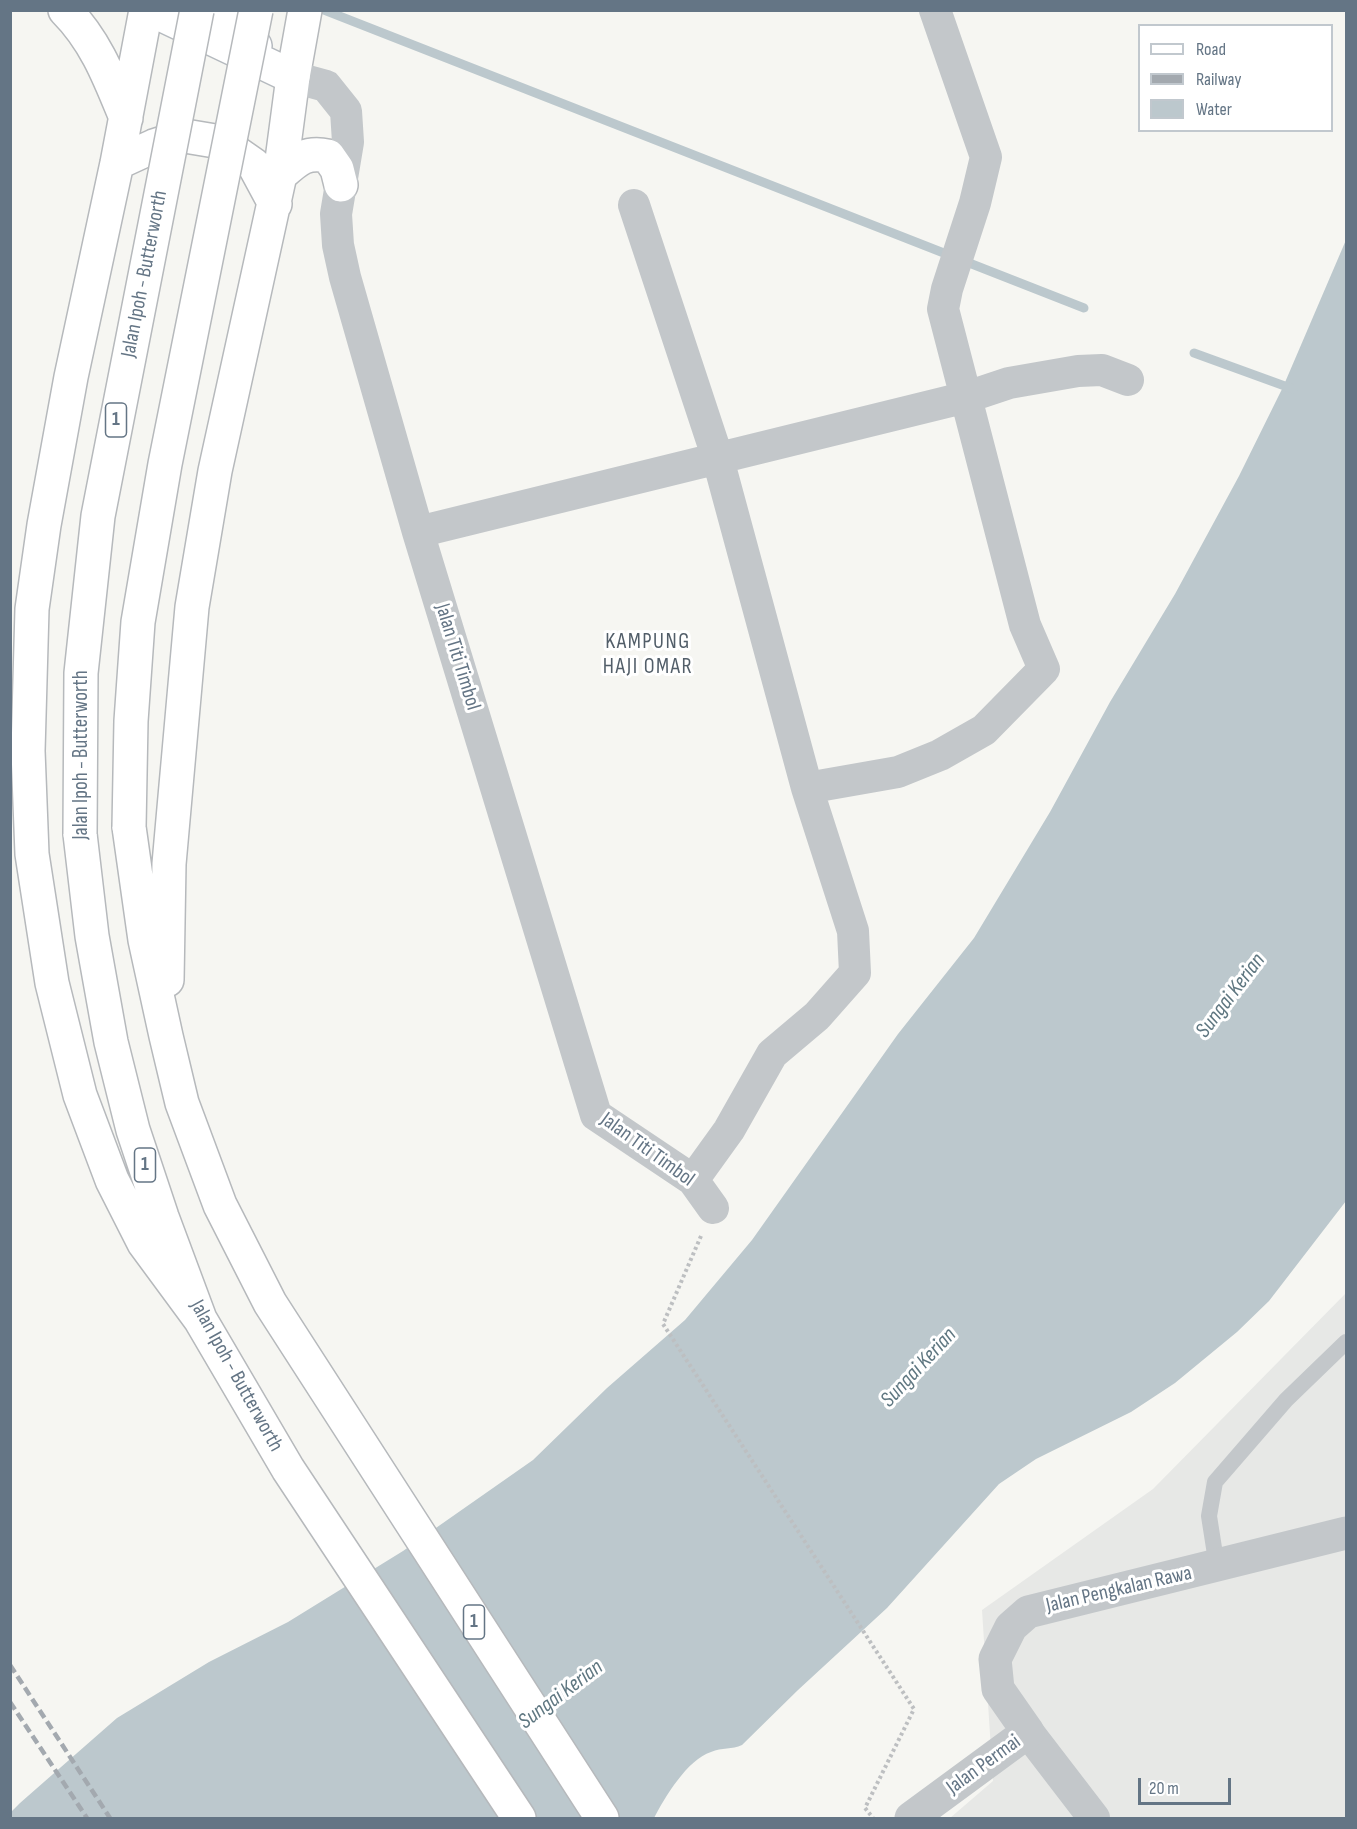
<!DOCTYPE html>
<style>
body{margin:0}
#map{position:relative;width:1357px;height:1829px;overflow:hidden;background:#f6f6f2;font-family:"Sofia Sans Condensed",sans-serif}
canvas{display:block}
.frame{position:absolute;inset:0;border:12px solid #647585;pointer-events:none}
.legend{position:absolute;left:1138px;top:24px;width:195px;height:108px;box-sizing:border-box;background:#fff;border:2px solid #c1c8ce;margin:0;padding:8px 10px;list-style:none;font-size:18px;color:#647585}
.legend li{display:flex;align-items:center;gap:12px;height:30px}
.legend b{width:30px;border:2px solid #c1c8ce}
.scale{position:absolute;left:1138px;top:1778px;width:93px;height:27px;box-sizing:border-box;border:3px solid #647585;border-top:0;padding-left:8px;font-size:18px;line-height:21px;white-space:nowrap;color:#647585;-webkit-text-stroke:4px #fff;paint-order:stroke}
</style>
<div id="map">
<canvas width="1357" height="1829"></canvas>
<div class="frame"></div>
<ul class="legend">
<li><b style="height:8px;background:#fff"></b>Road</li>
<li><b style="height:8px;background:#a3a9af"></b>Railway</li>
<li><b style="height:16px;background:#bcc8cd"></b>Water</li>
</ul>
<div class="scale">20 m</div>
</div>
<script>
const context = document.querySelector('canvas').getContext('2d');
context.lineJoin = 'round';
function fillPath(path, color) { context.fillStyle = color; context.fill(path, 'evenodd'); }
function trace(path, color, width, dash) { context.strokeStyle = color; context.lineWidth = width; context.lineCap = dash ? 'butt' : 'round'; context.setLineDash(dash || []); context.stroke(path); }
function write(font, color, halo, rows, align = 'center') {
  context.font = font + ' "Sofia Sans Condensed",sans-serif'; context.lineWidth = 6; context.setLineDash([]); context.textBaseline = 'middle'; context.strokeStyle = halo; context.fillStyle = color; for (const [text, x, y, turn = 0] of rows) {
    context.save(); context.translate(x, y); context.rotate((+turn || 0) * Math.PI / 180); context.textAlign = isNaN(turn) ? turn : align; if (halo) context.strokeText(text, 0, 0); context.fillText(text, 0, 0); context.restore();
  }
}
const built = new Path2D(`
 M1346,1293V1818H950L993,1781L982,1610L1153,1489Z`);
const water = new Path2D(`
 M1346,240V1201L1269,1301L1237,1332L1175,1383L1131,1412L1036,1459L999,1484L887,1608L798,1690L742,1745C732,1750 722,1747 711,1752C687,1760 665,1797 654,1818H11V1812L20,1803L117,1718L209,1662L288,1622L403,1551L533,1460L607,1388L685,1320L752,1240L898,1034L974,938L1050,812L1110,702L1175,594L1239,476L1283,387Z`);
const stream = new Path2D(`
 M324,10L1084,308
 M1194,353L1293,389`);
const path = new Path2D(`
 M701,1236L663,1324L914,1709L865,1808L873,1818`);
const service = new Path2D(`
 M1217,1567L1209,1516L1215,1482L1286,1400L1346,1342`);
const minor = new Path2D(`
 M293,77L326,86L346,111L348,142L336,214L338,245L345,277L418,532L596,1115L693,1180L713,1208
 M634,205L718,459L807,788L853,931L855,973L817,1016L772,1054L729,1130L693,1180
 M418,532L967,397L1009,383L1078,371L1102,370L1128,380
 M807,788L898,772L940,755L984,730L1044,669L1025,625L943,309L947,289L975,203L986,157L935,10
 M1028,1732L1094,1818`);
const tertiary = new Path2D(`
 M911,1818L1028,1732L998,1689L995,1659L1011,1627L1028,1612L1346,1533`);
const secondary = new Path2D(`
 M152,10L293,77
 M212,10L255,46`);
const trunk = new Path2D(`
 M65,10C96,41 110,79 126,118
 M146,10L117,163L71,377L44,525L32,609L28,751L32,854L52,983L80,1095L112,1180L144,1243L200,1319
 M117,163L154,146L185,136L221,142L254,165L275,204
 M280,175C297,160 305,151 328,156L337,169L341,185
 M129,827L145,940L166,1036L182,1103L220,1205L270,1303L602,1818
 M80,834L92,936L111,1042L133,1130L162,1217L200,1319L288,1469L519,1818
 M167,980L169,864L192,607L215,471L280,175L293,77L305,10`);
const rail = new Path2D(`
 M10,1665L110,1818
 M10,1702L87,1818`);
const trunkBridge = new Path2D(`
 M129,827L131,721L138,622L165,464L256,10
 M80,834L81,673L98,516L197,10`);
const shields = [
 [116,420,21],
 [145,1165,21],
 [474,1622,21]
];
const shieldNames = [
 ["1",116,420],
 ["1",145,1165],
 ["1",474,1622]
];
const streetNames = [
 ["Jalan Ipoh - Butterworth",145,274,-79],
 ["Jalan Titi Timbol",457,657,73],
 ["Jalan Ipoh - Butterworth",82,755,-90],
 ["Jalan Titi Timbol",647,1150,36],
 ["Jalan Ipoh - Butterworth",236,1376,61],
 ["Jalan Pengkalan Rawa",1119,1590,-13],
 ["Jalan Permai",984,1765,-36]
];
const neighbourhoodNames = [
 ["KAMPUNG",648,642],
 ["HAJI OMAR",648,667]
];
const waterNames = [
 ["Sungai Kerian",1231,996,-53],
 ["Sungai Kerian",919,1368,-47],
 ["Sungai Kerian",561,1695,-37]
];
fillPath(built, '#e7e8e6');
fillPath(water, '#bcc8cd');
trace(stream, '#bcc8cd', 9);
trace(secondary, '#b5babf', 36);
trace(trunk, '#b6b9bc', 36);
trace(path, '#bdbfc1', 4, [3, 3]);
trace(service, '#c3c7ca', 16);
trace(minor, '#c3c7ca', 32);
trace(tertiary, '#c3c7ca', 33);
trace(secondary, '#fff', 33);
trace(trunk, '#fff', 33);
trace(rail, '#a3a9af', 4.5, [9, 4.5]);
trace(trunkBridge, '#b6b9bc', 36, []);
trace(trunkBridge, '#fff', 33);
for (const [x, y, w] of shields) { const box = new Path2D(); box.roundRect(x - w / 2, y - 17, w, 34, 4.5); context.fillStyle = '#fff'; context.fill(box); trace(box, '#647585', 1.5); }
write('bold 20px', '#647585', null, shieldNames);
write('21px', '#647585', '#fff', streetNames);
context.letterSpacing = '1.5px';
write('22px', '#525e69', '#fff', neighbourhoodNames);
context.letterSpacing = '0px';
write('italic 22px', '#5f7781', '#fff', waterNames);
</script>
